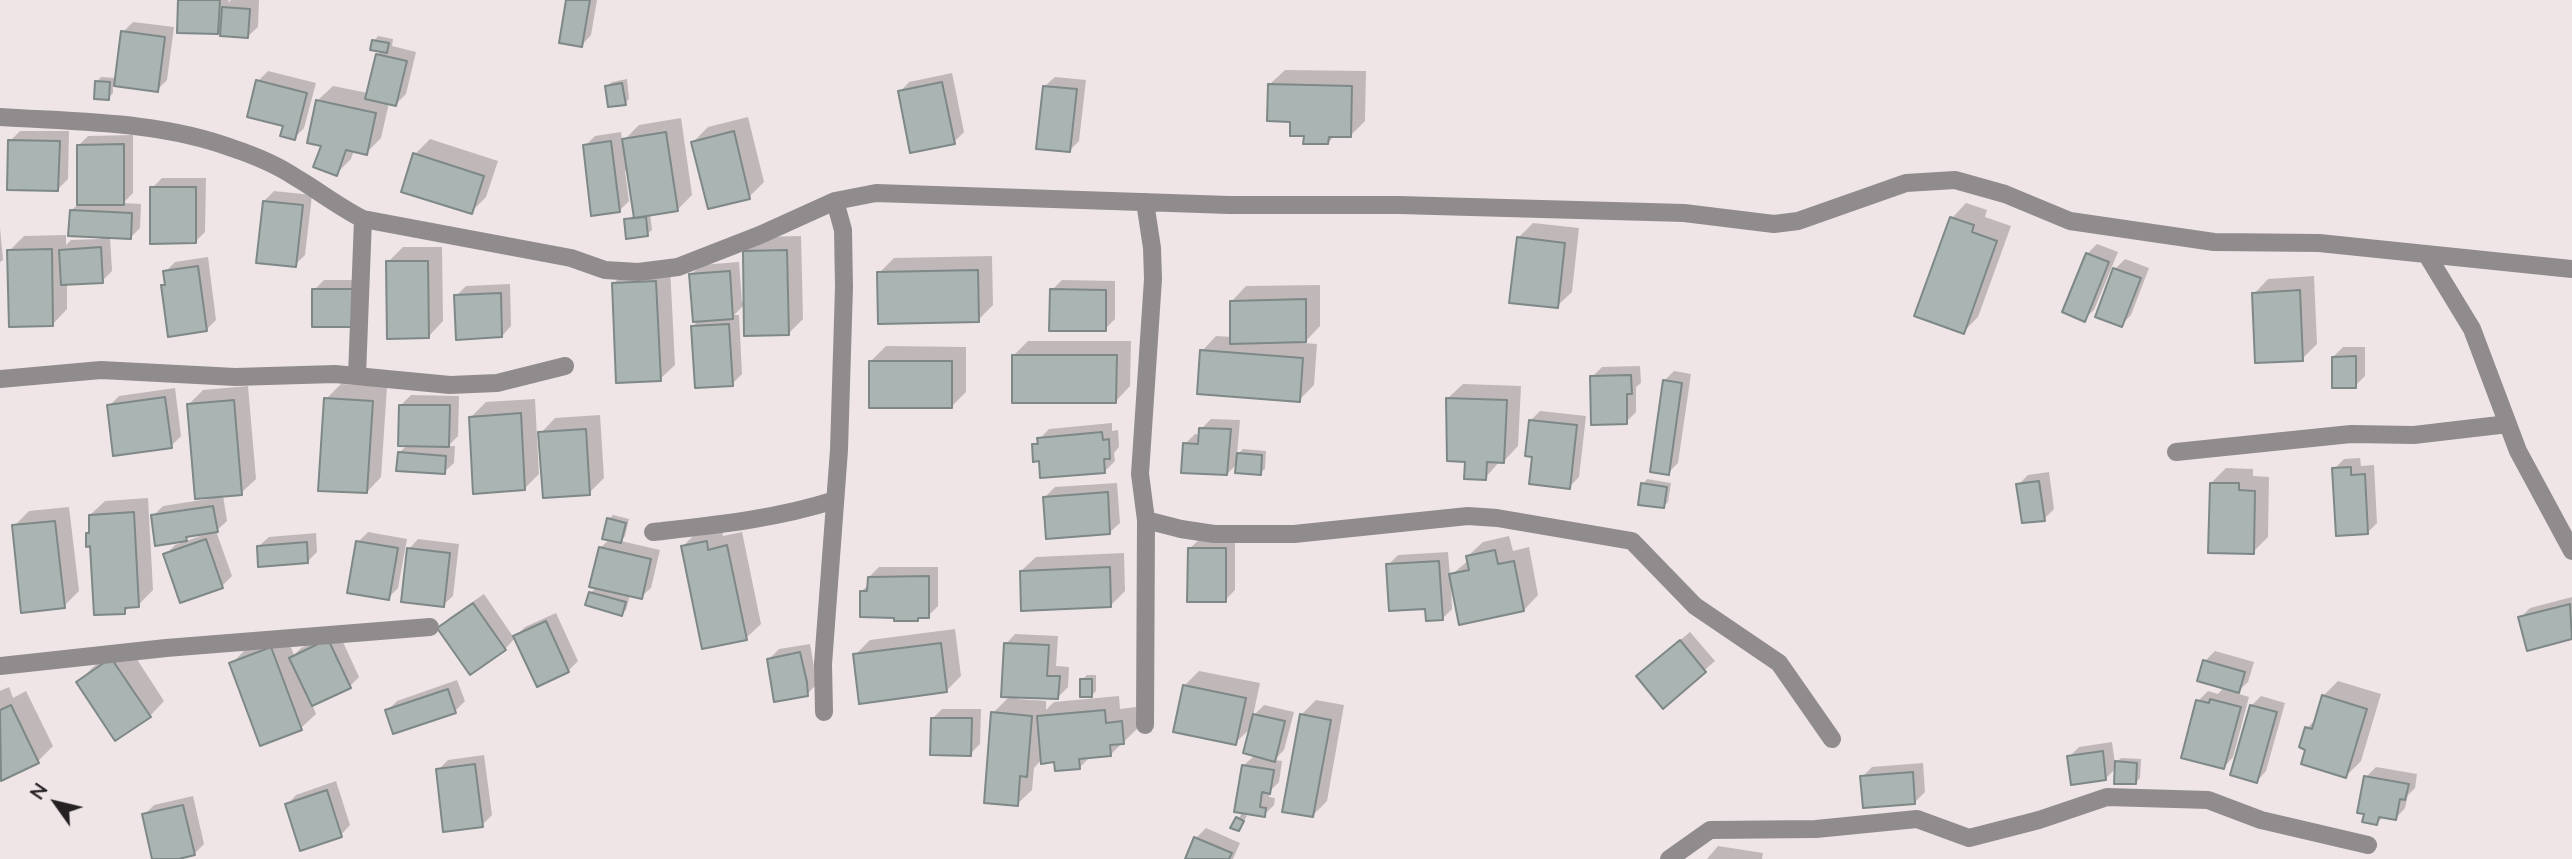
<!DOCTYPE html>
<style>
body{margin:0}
#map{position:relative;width:2572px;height:859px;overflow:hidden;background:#efe5e7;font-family:Lato,sans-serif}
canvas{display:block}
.north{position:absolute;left:21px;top:768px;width:70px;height:70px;-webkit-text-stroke:5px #efe5e7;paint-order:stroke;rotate:304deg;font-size:19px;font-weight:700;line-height:28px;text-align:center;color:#252122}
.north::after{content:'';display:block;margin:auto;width:24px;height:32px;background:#252122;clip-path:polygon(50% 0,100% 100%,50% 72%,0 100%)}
</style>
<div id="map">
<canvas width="2572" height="859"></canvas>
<div class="north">N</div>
</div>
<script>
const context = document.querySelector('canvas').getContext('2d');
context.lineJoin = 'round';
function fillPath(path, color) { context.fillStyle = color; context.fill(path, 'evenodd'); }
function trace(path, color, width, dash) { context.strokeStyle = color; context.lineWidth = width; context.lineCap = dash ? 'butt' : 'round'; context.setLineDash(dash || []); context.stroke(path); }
const shadow = new Path2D(`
 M180,0H229L228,3L231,0H259L258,27L248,36L222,28L218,33Z
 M568,0H597L591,35L582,45Z
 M133,22L174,27L167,80L157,90L113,84V93L108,98L97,82L101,77L117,78L123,32Z
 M378,36L393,39L392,46L416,52L406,94L396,104L389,103L381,138L366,153L354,150L351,159L336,174L324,145L318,100L333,86L368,93L377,55L382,50L374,41Z
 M1285,70L1366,71L1365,121L1350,136L1335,135L1328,143L1306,134L1292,120L1270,84Z
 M268,71L316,83L304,128L294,138L258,81Z
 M952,73L964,132L954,142L900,92L909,82Z
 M1055,77L1086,80L1079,141L1070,150L1045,86Z
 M627,79L629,99L625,103L607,86L612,82Z
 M748,117L764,182L749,197L693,142L708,127Z
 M681,118L692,195L677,210L650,214L652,230L647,234L626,220L635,215L628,170L625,171L629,201L619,211L585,146L595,136L621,132L622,142L639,125Z
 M20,131H69L68,179L58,189L10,141Z
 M133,135V193L123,203L141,204L140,228L130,238L110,237L112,271L102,281L67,283V309L53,324L9,251L24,236L66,235V245L71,240L100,239V236L71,211L79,203V145L88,136Z
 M430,139L498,161L486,197L471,212L415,154Z
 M162,178H206L205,232L195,242L152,188Z
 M274,191L312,195L305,255L295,265L264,201Z
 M1966,203L1987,210L1985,217L2011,226L1978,317L1963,332L1952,218Z
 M1533,223L1579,228L1572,292L1557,306L1518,238Z
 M0,227L3,260L0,262Z
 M801,236L803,319L788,334L745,304L734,315H739L742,374L732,384L693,326L700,319L691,275L701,265L739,262L742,302H745L744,252L759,237Z
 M2097,244L2118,252L2094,310L2084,319L2087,254Z
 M403,247H442L443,321L429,336L388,262Z
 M992,256L993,305L978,320L879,273L894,258Z
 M208,257L216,320L206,330L163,286L166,283L165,272L175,262Z
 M2125,259L2149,268L2131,315L2121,325L2097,316L2115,269Z
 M670,267L675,365L660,379L613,284L628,269Z
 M2314,276L2317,344L2302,359L2254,294L2268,279Z
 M324,280H362L352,326L314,290Z
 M1062,280L1115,281V319L1105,329L1052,290Z
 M510,284L511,326L502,336L456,296L466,286Z
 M1320,285V326L1304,343L1317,344L1314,385L1299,400L1202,351L1216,336L1232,337V301L1246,286Z
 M1028,341H1131L1130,386L1116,401L1013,356Z
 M886,346L966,347V392L951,407L871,361Z
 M2343,347H2365V376L2355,386L2333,357Z
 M1640,366L1641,383L1636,387V412L1626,422L1592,377L1602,367Z
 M1674,371L1691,374L1678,463L1668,473L1664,381Z
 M341,384L387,387L381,477L367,492L326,399Z
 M1463,384L1521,386L1518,446L1504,461H1500L1485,478L1467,460L1450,437H1446L1448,398Z
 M248,386L256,479L241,493L223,495L227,521L216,531L232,576L222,586L165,555L175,545L203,535L202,533L191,535L184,541L153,516L163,506L208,499L188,405L203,390Z
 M175,388L181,436L171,446L109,406L119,396Z
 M411,395L459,396L458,436L448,446H455L454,463L444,472L400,452L407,445L401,405Z
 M535,399L539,474L524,489L471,417L486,402Z
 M1540,411L1586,416L1579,477L1569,487L1534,456L1530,421Z
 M600,415L604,478L589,493L539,435L555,418Z
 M1211,419L1240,420L1237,455L1243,449L1266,451L1265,469L1260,473L1238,463L1227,474L1185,444L1195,434L1200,435L1201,429Z
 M1112,423V431L1118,430L1119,447L1114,453L1115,461L1105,471L1041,459L1034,445L1049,429Z
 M2360,458L2361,466L2374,465L2377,523L2367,533L2334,469L2344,459Z
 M2226,468L2253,469V476L2269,477L2268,537L2253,552L2211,483Z
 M2049,472L2054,509L2044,519L2018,485L2028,475Z
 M1647,479L1671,483L1668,502L1663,507L1643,484Z
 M1117,483L1120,523L1110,532L1045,497L1055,487Z
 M148,498L153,590L138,605L131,606L124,612L88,534L91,531L90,515L105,501Z
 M69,507L79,591L64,606L14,526L29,511Z
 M613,515L629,519L625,536L621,541L660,550L651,588L641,597L630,595L626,610L621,614L591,593L596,587L600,548L610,539L609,519Z
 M721,527L723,536L742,532L761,624L746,638L683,546L697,532Z
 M368,532L407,539L398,588L388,598L358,542Z
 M316,533L317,552L307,562L259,546L269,537Z
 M1509,536L1513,551L1529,547L1538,595L1524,610L1453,584H1451L1452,609L1442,619L1426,607L1388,565L1398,555L1448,552L1450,576L1469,560L1468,556L1483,542Z
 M418,539L459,544L453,596L443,605L409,549Z
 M1200,539H1235V590L1225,600L1190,548Z
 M1124,553L1125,591L1110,606L1021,571L1036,557Z
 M879,567H938V606L928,616H921L917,620L862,591L869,584V577Z
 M484,594L514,638L525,627L556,613L578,661L568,671L516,637L505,649L439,628L449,618Z
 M2572,597V637L2528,648L2520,618L2530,608Z
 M955,629L961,676L946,691L855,655L870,640Z
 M338,631L359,677L350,686L312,704L316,714L301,728L231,664L246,649L286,634L294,655L301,648Z
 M1690,632L1715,661L1663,706L1648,667Z
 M1015,634L1058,636L1056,666L1069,667L1068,687L1058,697L1018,696V699L1046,701V710L1054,702L1119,696L1120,709L1136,707L1138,728L1110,755L1091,756L1080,767L1042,759L1034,768L1032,790L1017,804L993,713L1010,696L1006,644Z
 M127,644L164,701L150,716L78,682L93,667Z
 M810,644L817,684L807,694L769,659L779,649Z
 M2215,651L2254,662L2248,682L2236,693L2249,697L2233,757L2224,767L2198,701L2208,691L2218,694L2224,687L2205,661Z
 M1199,671L1260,683L1253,716L1264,705L1294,712L1284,750L1274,760L1282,761L1279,782L1270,791L1269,797L1275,798L1274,805L1264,815L1236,811L1243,766L1255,755L1251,728L1235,743L1184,686Z
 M1087,675H1096V691L1092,695L1082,680Z
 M457,680L465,701L455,711H387L397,701Z
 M2338,681L2381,694L2361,761L2346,776L2307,748V728L2317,718L2323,696Z
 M9,687L13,698L26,691L53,746L38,761L2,779L0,774V691Z
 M2261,696L2285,703L2266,771L2257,781L2251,706Z
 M1316,700L1344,705L1327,801L1313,815L1301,715Z
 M942,709H981L980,744L970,754L933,718Z
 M2112,742L2115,764L2121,758L2141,759L2140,778L2135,783L2116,768L2106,778L2069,757L2079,747Z
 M484,755L492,815L482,825L438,770L448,760Z
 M1923,763L1925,792L1915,802L1862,777L1872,767Z
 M2376,767L2417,774L2415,788L2408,795L2405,808L2396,818L2384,816L2377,823L2366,777Z
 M336,781L350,825L341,835L287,805L296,795Z
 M193,796L204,844L194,854L171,859H154L144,815L154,805Z
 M1242,813L1247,816L1238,829L1233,827Z
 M1206,828L1240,843L1233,859H1187L1196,838Z
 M1718,846L1763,853L1762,859H1707Z`);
const building = new Path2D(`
 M178,0H220L218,34L177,33Z
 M566,0H590L582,47L559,43Z
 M222,7L250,9L248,38L220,36Z
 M121,31L165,37L158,92L114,86Z
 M372,40L389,43L387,53L370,50Z
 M376,54L407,61L396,106L365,99Z
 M256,80L307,93L295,140L280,136L283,126L247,117Z
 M95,81L110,82L109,100L94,99Z
 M942,82L955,144L910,153L898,91Z
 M622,83L626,105L608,107L605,86Z
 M1268,84L1352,86L1351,137H1329L1328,144H1303L1304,136H1290V122L1267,121Z
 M1043,86L1077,89L1070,152L1036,149Z
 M316,100L376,113L367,155L346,150L337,176L313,167L321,146L307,143Z
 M734,131L750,199L708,209L691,142Z
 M666,132L678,211L634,218L622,139Z
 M8,140L60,141L58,191L7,190Z
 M611,141L620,212L591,216L583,145Z
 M124,144V205H77V145Z
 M413,153L484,176L472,214L401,192Z
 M150,187H196V243L150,244Z
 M263,201L303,205L296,267L256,263Z
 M70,210L132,213L131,239L68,236Z
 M646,217L648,236L626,239L624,219Z
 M1950,217L1974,225L1972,232L1997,241L1964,334L1914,316Z
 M1517,237L1565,243L1558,308L1509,303Z
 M101,247L103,283L61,285L59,250Z
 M52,249L53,326L9,327L7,250Z
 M787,250L789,335L744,336L743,251Z
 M2086,253L2109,262L2085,322L2062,312Z
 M386,261H428L429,338L387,339Z
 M198,266L207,331L168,337L161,285H165L163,271Z
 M2113,268L2141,278L2122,327L2095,317Z
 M978,270L979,322L878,324L877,272Z
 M730,271L733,319L693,322L689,274Z
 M656,281L661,381L616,383L612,283Z
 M312,289H353V327H312Z
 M1050,289L1106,290V331H1049Z
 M2300,290L2303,361L2255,363L2252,293Z
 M501,293L502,337L456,340L454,295Z
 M1306,299V342L1230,344V301Z
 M729,324L733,386L695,388L691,326Z
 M1200,350L1303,358L1300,402L1197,394Z
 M1012,355H1117L1116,403H1012Z
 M2356,356V388H2332V357Z
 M869,361H952V408H869Z
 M1631,375L1632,394H1627V424L1591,425L1590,376Z
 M1663,380L1682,383L1669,475L1650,472Z
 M165,397L172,448L113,456L107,405Z
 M324,398L373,401L367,493L318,491Z
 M1446,398L1507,400L1504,463L1487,462L1486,480L1464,479L1465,462L1447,461Z
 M234,400L242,495L195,499L187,404Z
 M399,405H450L449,447L398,446Z
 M521,413L525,490L473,494L469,417Z
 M1529,420L1577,425L1570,489L1529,484L1532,457L1525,456Z
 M1199,428L1231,429L1227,475L1181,473L1183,443L1198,444Z
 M586,429L590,495L543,498L538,432Z
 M1102,432L1103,440L1109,439L1110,459H1104L1105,473L1040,478L1039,461L1033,462L1032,444H1038L1037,438Z
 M398,452L446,456L445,474L396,471Z
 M1237,453L1262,455L1261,475L1235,473Z
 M2351,467V475L2365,474L2368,534L2336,536L2332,468Z
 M2039,481L2045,521L2022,523L2016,484Z
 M1641,483L1667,487L1664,508L1638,505Z
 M2210,483H2239V490L2255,491L2254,554L2208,553Z
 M1108,492L1110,534L1046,539L1043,497Z
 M213,506L218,532L186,537L187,541L155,546L151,515Z
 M134,512L139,607L125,608V614L94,615L90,546L86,547V533H89V515Z
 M607,518L626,523L621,543L602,539Z
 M55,521L65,608L21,613L12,525Z
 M206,539L223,588L180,603L163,554Z
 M356,541L398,548L389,600L347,593Z
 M707,541L708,550L727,545L747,640L702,649L681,546Z
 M307,542L308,563L258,567L257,546Z
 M599,547L651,559L642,599L589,587Z
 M407,548L450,553L444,607L401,602Z
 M1188,548H1226V602H1187Z
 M1495,550L1498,564L1514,561L1524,611L1459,625L1449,574L1469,570L1466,556Z
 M1439,561L1443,620L1426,621L1425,609L1389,611L1386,564Z
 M1110,567L1111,607L1021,611L1020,571Z
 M929,576V618H918V621H894V618L860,617V591H867L868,577Z
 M589,592L626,602L622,616L585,605Z
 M473,603L506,650L470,675L437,628Z
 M2570,604L2572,639L2527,651L2518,617Z
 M546,621L569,672L537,687L513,636Z
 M328,639L351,688L312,706L289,658Z
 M1680,640L1706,672L1663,709L1636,676Z
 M941,643L947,692L859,704L853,654Z
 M1004,643L1049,645L1047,676H1060L1058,699L1001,697Z
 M271,647L302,730L260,746L229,663Z
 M800,652L807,682L808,696L774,702L767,659Z
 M111,658L151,717L115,741L76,682Z
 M2203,660L2245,672L2239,693L2197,681Z
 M1080,679H1092V697H1080Z
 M1183,685L1246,698L1236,745L1173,732Z
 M448,689L456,713L393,734L385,710Z
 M2322,695L2367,709L2346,778L2301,764L2305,750L2299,747L2305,727L2312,729Z
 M2210,699L2241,707L2224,769L2181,758L2196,700L2209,703Z
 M11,705L39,763L1,781L0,710Z
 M2250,705L2277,712L2257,783L2230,775Z
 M1105,710L1106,723L1122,721L1124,744L1110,745L1111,756L1079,759L1080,769L1055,771L1054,762L1041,764L1037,716Z
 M991,712L1032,716L1027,777L1020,776L1018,806L984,803Z
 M1253,714L1285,721L1275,762L1243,753Z
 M1300,714L1331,720L1313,817L1282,812Z
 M931,718H972L971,756L930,755Z
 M2103,751L2106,780L2071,785L2067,756Z
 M2115,761L2137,763L2136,784H2114Z
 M475,764L483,827L443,832L436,769Z
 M1242,765L1274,770L1270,794L1262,792L1260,807L1266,808L1265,817L1234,812Z
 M1913,772L1915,804L1863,808L1860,776Z
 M2364,776L2409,784L2405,800L2400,799L2396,820L2379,817L2377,825L2362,822L2364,814L2357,813Z
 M327,790L342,837L300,851L285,804Z
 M183,805L195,855L179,859H152L142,814Z
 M1236,817L1244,821L1239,831L1230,828Z
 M1194,837L1232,853L1229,859H1185Z`);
const minor = new Path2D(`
 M0,117C77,122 159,121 232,148C253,155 277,165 295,177C319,191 339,207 363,219L571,258L605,270L638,272L678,267L760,235L835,201L876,193L1229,205H1399L1684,213L1774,224L1798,221L1906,183L1955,180L2005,194L2070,221L2214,242L2319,243L2572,269
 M1145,202L1152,248L1153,279L1140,474L1146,520L1145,725
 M2427,255L2472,329L2518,451L2572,551
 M357,376L363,219
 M0,379L101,370L235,377L335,374L450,385L497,383L565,366
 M2176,452L2351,434L2414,435L2508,424
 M1146,520L1181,529L1214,534H1294L1468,516L1497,518L1632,541L1695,606L1779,663L1832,739
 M653,532C715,525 776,519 835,500
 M0,666L166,648L430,627
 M824,712L823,664L839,450L844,287L843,230L835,201
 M1669,859L1710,830L1816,829L1917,819L1969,838L2039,820L2107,797L2208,800L2261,820L2368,845`);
fillPath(shadow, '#0003');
fillPath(building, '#a9b4b3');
trace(building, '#7d8887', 2);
trace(minor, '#908c8d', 18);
</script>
